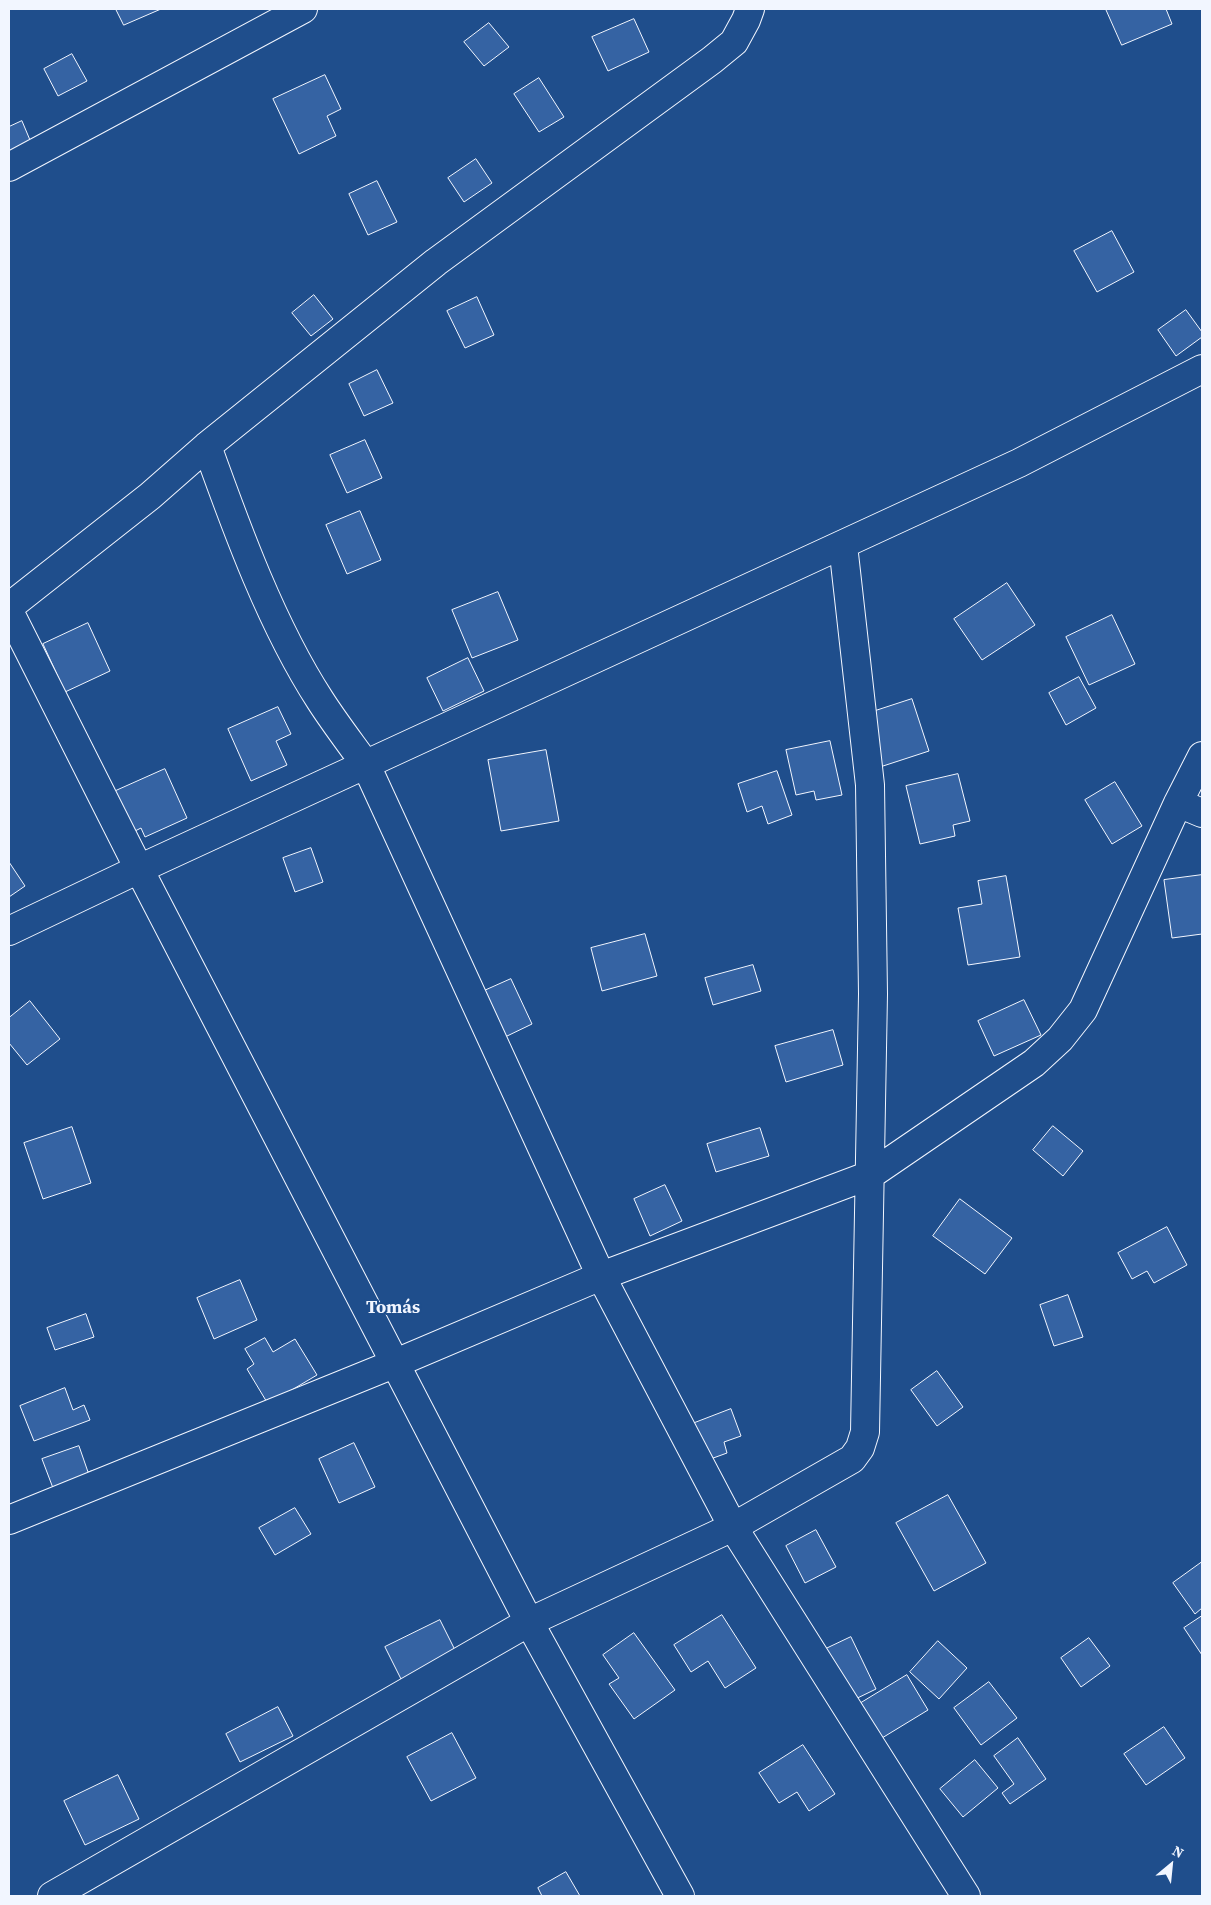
<!DOCTYPE html>
<meta charset="utf-8">
<style>
body{margin:0}
#map{position:relative;width:1211px;height:1905px;overflow:hidden;background:#1f4e8c;font-family:"Source Serif 4",serif}
canvas{display:block}
.frame{position:absolute;inset:0;border:10px solid #f2f6ff;pointer-events:none}
.north{position:absolute;left:1146px;top:1840px;width:50px;height:50px;-webkit-text-stroke:4px #1f4e8c;paint-order:stroke;rotate:28deg;font-size:14px;font-weight:700;line-height:20px;text-align:center;color:#f2f6ff}
.north::after{content:'';display:block;margin:auto;width:18px;height:22px;background:#f2f6ff;clip-path:polygon(50% 0,100% 100%,50% 72%,0 100%)}
</style>
<div id="map">
<canvas width="1211" height="1905"></canvas>
<div class="frame"></div>
<div class="north">N</div>
</div>
<script>
const context = document.querySelector('canvas').getContext('2d');
context.lineJoin = 'round';
function fillPath(path, color) { context.fillStyle = color; context.fill(path, 'evenodd'); }
function trace(path, color, width, dash) { context.strokeStyle = color; context.lineWidth = width; context.lineCap = dash ? 'butt' : 'round'; context.setLineDash(dash || []); context.stroke(path); }
function write(font, color, halo, rows, align = 'center') {
  context.font = font + ' "Source Serif 4",serif'; context.lineWidth = 4; context.setLineDash([]); context.textBaseline = 'middle'; context.strokeStyle = halo; context.fillStyle = color; for (const [text, x, y, turn = 0] of rows) {
    context.save(); context.translate(x, y); context.rotate((+turn || 0) * Math.PI / 180); context.textAlign = isNaN(turn) ? turn : align; if (halo) context.strokeText(text, 0, 0); context.fillText(text, 0, 0); context.restore();
  }
}
const building = new Path2D(`
 M116,9H161L124,25Z
 M1106,9H1166L1172,24L1122,45Z
 M634,19L649,52L608,71L592,37Z
 M489,23L509,47L484,66L464,42Z
 M72,54L87,81L58,96L44,69Z
 M325,75L341,109L327,116L336,136L299,154L273,99Z
 M539,78L564,117L539,132L514,94Z
 M22,121L35,152L9,163V127Z
 M476,159L492,183L464,202L448,178Z
 M377,181L397,222L368,235L349,194Z
 M1112,231L1134,272L1097,292L1074,251Z
 M314,295L333,319L311,336L292,313Z
 M477,297L494,335L465,348L447,311Z
 M1186,310L1202,332V337L1176,356L1158,330Z
 M377,370L393,403L364,416L349,384Z
 M365,440L382,478L347,493L330,455Z
 M360,511L381,560L347,574L326,525Z
 M1007,583L1035,625L982,660L954,619Z
 M498,592L518,640L472,658L452,610Z
 M1112,615L1135,664L1089,685L1066,637Z
 M88,623L110,671L65,692L43,644Z
 M468,658L484,691L443,711L427,678Z
 M1079,677L1096,708L1066,725L1049,693Z
 M912,699L929,751L880,767L863,715Z
 M278,707L291,734L276,741L287,765L251,781L228,729Z
 M830,741L842,795L816,800L814,791L796,795L786,750Z
 M546,750L559,821L501,831L488,760Z
 M165,769L187,818L145,837L141,828L127,835L109,794Z
 M777,771L792,815L768,824L762,806L747,812L738,784Z
 M958,774L970,821L953,825L955,836L920,844L906,786Z
 M1115,782L1142,826L1112,844L1085,800Z
 M311,848L323,882L295,892L283,858Z
 M9,862L25,886L9,897Z
 M1202,875V934L1172,938L1164,880Z
 M1006,876L1020,957L968,965L958,908L982,904L978,881Z
 M645,934L657,976L602,991L591,948Z
 M753,965L761,991L713,1005L705,978Z
 M511,979L532,1024L505,1037L484,991Z
 M1024,1000L1041,1035L994,1056L978,1021Z
 M30,1001L60,1039L27,1065L9,1043V1018Z
 M833,1030L843,1065L786,1082L775,1046Z
 M1053,1126L1083,1151L1063,1176L1033,1150Z
 M72,1127L91,1183L43,1199L24,1143Z
 M760,1128L769,1156L716,1172L707,1144Z
 M665,1185L682,1221L650,1236L634,1199Z
 M960,1199L1012,1238L985,1274L933,1236Z
 M1167,1227L1187,1265L1154,1283L1147,1271L1132,1279L1118,1253Z
 M240,1280L257,1320L214,1339L197,1298Z
 M1068,1295L1083,1337L1054,1346L1040,1305Z
 M86,1314L94,1337L55,1350L47,1328Z
 M265,1338L273,1352L295,1339L317,1375L268,1404L247,1369L254,1364L245,1349Z
 M937,1371L963,1407L937,1426L911,1390Z
 M65,1388L73,1410L84,1405L90,1420L34,1441L20,1406Z
 M731,1409L741,1436L724,1442L727,1453L705,1461L692,1424Z
 M354,1443L375,1487L339,1503L319,1459Z
 M79,1446L88,1472L108,1466L56,1496L42,1459Z
 M948,1495L986,1563L934,1591L896,1523Z
 M295,1508L311,1534L275,1555L259,1528Z
 M816,1530L836,1567L805,1583L786,1546Z
 M1202,1562V1608L1195,1614L1173,1583Z
 M722,1615L756,1668L725,1688L708,1661L691,1672L674,1645Z
 M1202,1616V1655L1184,1628Z
 M440,1620L459,1658L404,1685L385,1647Z
 M634,1633L675,1690L634,1719L609,1684L619,1678L603,1655Z
 M851,1637L876,1689L837,1708L811,1656Z
 M1089,1638L1110,1666L1081,1687L1061,1658Z
 M938,1641L967,1668L939,1699L910,1672Z
 M907,1675L928,1710L882,1738L861,1703Z
 M989,1682L1017,1718L981,1745L954,1708Z
 M278,1707L293,1736L240,1762L226,1734Z
 M1164,1727L1185,1758L1146,1785L1124,1754Z
 M452,1733L476,1778L431,1801L407,1757Z
 M1018,1738L1046,1779L1010,1804L1002,1793L1014,1784L994,1756Z
 M803,1745L835,1794L809,1811L797,1792L779,1803L759,1773Z
 M975,1760L998,1788L963,1817L940,1789Z
 M118,1775L139,1819L85,1845L64,1801Z
 M566,1872L580,1896H542L538,1888Z`);
const minor = new Path2D(`
 M9,167L303,9
 M207,446C237,530 272,626 320,700C334,722 351,744 366,765L601,1276L733,1527L966,1896
 M9,607L150,496L207,446L436,262L712,60L734,42L746,20L750,9
 M9,611L139,869L529,1622L680,1896
 M1178,803L1202,813
 M9,931L139,869L1019,463L1202,369
 M9,1520L396,1363L601,1276L870,1175L1034,1063L1060,1039L1083,1010L1178,803L1202,756
 M52,1896L529,1622L733,1527L852,1459L860,1448L865,1432L873,994L870,785L843,545`);
const neighbourhoodNames = [
 ["Tomás",393,1308]
];
fillPath(building, '#3563a3');
trace(building, '#f2f6ff', 1);
trace(minor, '#f2f6ff', 30);
trace(minor, '#1f4e8c', 28);
write('bold 18px', '#f2f6ff', '#1f4e8c', neighbourhoodNames);
</script>
